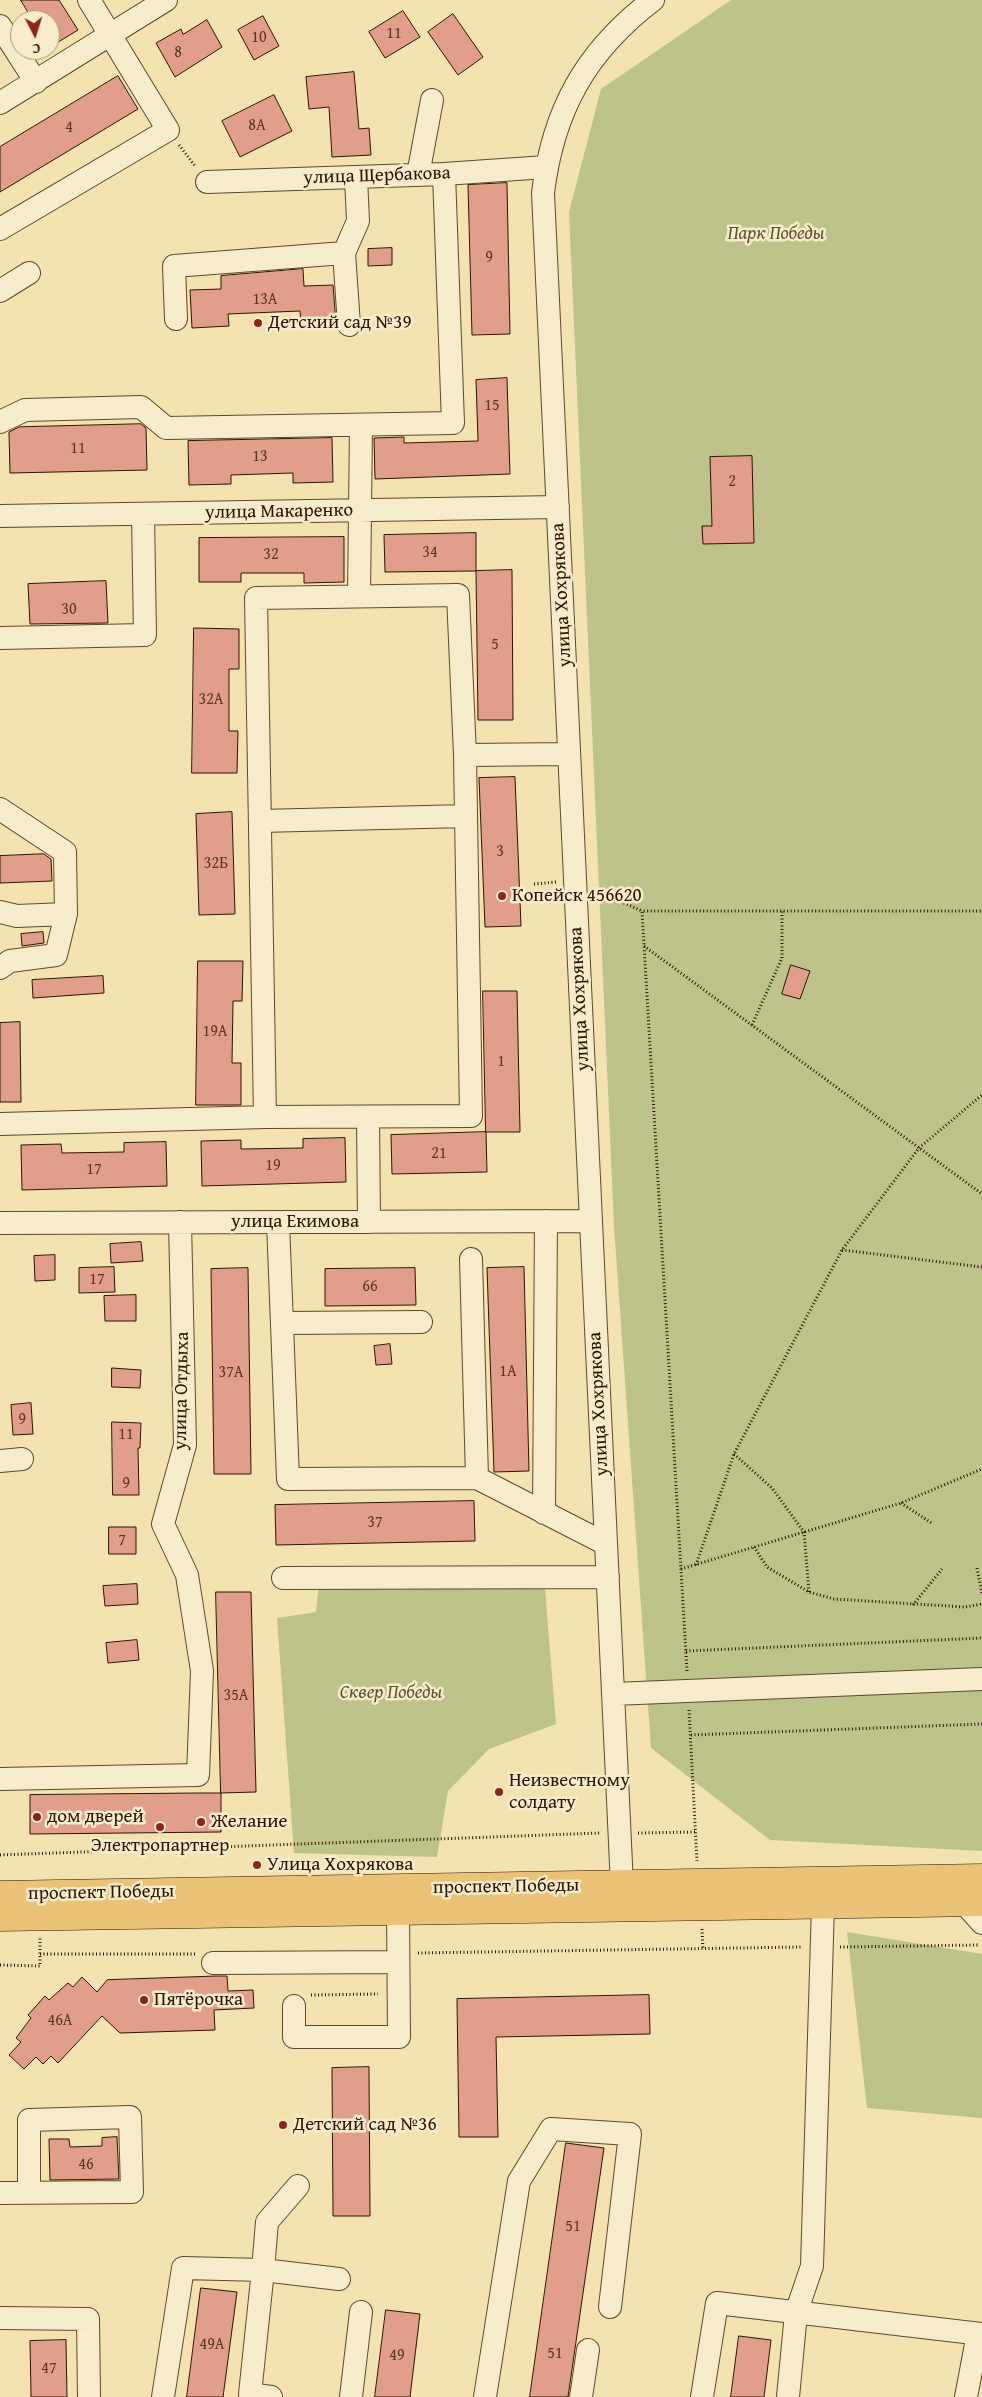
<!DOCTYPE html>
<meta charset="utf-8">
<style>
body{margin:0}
#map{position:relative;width:982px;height:2397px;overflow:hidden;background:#f3e3b0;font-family:"Gentium Book Plus",serif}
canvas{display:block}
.north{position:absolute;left:10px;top:10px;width:50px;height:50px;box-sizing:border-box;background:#f7edcc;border:1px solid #a7967a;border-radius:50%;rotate:175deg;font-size:14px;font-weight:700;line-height:20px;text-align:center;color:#2f1300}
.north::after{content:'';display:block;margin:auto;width:18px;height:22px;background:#8f2418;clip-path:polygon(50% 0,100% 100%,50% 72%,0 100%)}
</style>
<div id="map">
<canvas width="982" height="2397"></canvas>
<div class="north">С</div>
</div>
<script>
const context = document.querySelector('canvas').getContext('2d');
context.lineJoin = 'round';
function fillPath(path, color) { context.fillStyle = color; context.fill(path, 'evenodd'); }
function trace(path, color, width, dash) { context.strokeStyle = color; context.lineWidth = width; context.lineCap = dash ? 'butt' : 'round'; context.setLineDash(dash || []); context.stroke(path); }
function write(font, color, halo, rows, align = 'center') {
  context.font = font + ' "Gentium Book Plus",serif'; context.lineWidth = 5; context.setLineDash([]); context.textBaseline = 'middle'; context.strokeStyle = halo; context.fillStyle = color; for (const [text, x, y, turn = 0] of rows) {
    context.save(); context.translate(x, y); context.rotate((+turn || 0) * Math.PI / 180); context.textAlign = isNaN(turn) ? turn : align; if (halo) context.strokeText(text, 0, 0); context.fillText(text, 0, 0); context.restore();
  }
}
const green = new Path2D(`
 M731,0H982V1851L770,1840L651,1748L614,1226L569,212L601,89Z
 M319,1582L545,1589L556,1724L489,1749L448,1791L437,1857L294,1853L277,1618L316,1612Z
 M847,1932L982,1954V2118L867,2108Z`);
const building = new Path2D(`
 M21,0H59L78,30L50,47V20H33Z
 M403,11L420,37L385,58L369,32Z
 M453,14L483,57L458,75L428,32Z
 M263,16L279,46L254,60L238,30Z
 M207,20L222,47L175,77L156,43L181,29L183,34Z
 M354,72L359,129L369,128L371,155L332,157L329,107L309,109L306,77Z
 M118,76L138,109L0,192V147Z
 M274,95L292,131L240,157L222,121Z
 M507,183L510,334L472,335L468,185Z
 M392,248V265L368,266V249Z
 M303,269L304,286L333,285L336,323L301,325L300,311L228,314L229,326L192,328L190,290L221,289V276Z
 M507,378L510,474L375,479L374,438L404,437V443L478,441L476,380Z
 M141,424L146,428L147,470L10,473L9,432L19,427Z
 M332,438L333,482L293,483V473L231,475V484L189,485L188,441Z
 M752,456L754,543L703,544L702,526H712L710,457Z
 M476,533V571L385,572L384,535Z
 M344,537V582L304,583V573H241V582H199V538Z
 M512,570L513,720H478L476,571Z
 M106,581L108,623L30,624L28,584Z
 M194,628L239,629V669H229V731H238L237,773H192Z
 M515,777L521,926L485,927L479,778Z
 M232,812L235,914L199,915L196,814Z
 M44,854L51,859L52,881L0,883V856Z
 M43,932L44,943L22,946L21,934Z
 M198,961H243L242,1001H233L232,1063H241V1105H196Z
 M791,965L810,971L800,999L782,994Z
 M103,976L104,993L33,998L32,980Z
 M483,991H517L520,1132H486Z
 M20,1022L21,1102H0V1023Z
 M486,1132L487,1172L392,1174L391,1135Z
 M345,1138L346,1182L202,1186L201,1141L241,1140V1149L303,1148V1139Z
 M166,1142L167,1186L22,1190L21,1145L61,1144L62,1153L124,1152V1143Z
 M141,1242L143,1261L111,1263L110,1244Z
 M55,1255V1280L35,1281L34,1256Z
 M114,1267L115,1292L79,1293V1268Z
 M524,1267L529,1471L494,1472L487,1268Z
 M248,1268L251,1474H214L211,1269Z
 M415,1268L416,1305L325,1306V1269Z
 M136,1295V1321H105L104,1296Z
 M390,1344L392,1364L376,1365L374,1346Z
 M112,1368L141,1370L140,1388L112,1387Z
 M31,1403L33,1434L13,1435L11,1405Z
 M112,1422L141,1423L140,1448H138L139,1495H113Z
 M474,1501L475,1541L276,1545L275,1505Z
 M109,1527H136V1554H109Z
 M137,1584L138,1604L105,1606L103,1586Z
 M216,1592H251L256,1792L221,1793Z
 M137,1640L139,1660L108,1663L106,1643Z
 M196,1793H221V1832L30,1834V1795Z
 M217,1976H227L228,1991L253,1990L254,2008L214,2010L215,2030L120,2033L102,2016L58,2063L51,2056L43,2064L36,2057L24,2069L9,2055L21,2042L16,2038L31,2018L28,2015L45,1996L49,2000L68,1983L73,1987L82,1977L97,1992L107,1980Z
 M649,1995L650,2034L496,2037L498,2137H459L457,1999Z
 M369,2067L370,2216H333L332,2068Z
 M117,2137L119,2179L50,2180L49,2139H69L70,2147L102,2146V2138Z
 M566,2143L604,2148L568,2397H530Z
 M201,2288L237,2292L223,2397H187Z
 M386,2310L420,2314L410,2397H375Z
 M739,2336L771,2340L764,2397H731Z
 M66,2340L67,2397H31L30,2341Z`);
const path = new Path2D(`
 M179,145L195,166
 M534,884L556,882
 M595,890L642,911
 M644,946L982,1194
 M752,1025L782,958V911
 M842,1250L982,1267
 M734,1454L772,1488L804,1532L809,1592
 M901,1503L933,1524
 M754,1547L767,1567L809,1592L834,1599L965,1607L982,1604
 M696,1565L734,1454L842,1250L919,1148L982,1095
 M977,1568L982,1594
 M681,1569L901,1503L982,1469
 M913,1605L942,1569
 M686,1651L982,1638
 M687,1671L642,911H982
 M689,1710L697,1861
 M691,1735L982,1724
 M638,1833L695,1832
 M0,1855L600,1833
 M702,1929L703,1949
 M840,1947L979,1945
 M418,1953L801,1947
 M40,1954H196
 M0,1965L40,1966V1937
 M311,1995L378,1994`);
const minor = new Path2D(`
 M0,26L36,82
 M0,103L166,0
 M418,175L432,100
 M207,182L444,174L546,167
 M0,229L168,130L89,0
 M0,291L29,273
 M176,319L174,266L344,253
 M349,325L344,253L358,221L356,178
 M0,422L25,410L141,407L166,428L453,423L444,174
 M0,516L558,507
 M359,596L361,425
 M0,638L145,635L143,514
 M465,755L458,595L256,598L265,1117L471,1116L465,755L569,754
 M0,809L65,852L66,914L56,955L10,961L0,968
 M260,821L466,816
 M0,912L17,916L66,914
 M368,1117L369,1222
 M0,1124L266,1117
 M278,1222L288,1479L477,1478L471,1259
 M0,1223L591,1221
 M282,1323L421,1322
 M0,1461L22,1459
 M477,1478L606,1544
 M544,1513L546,1221
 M283,1578L608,1577
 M613,1694L982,1679
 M0,1779L198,1775L202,1671L187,1575L163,1524L185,1445L180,1222
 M622,1885L543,193C553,110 586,51 653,0
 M964,1903L982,1923
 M213,1963L398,1962
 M294,2006V2037H399L398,1910
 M298,2186L267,2222L263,2270L339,2279
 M0,2193L132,2192L130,2117L29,2120V2192
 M0,2318L88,2319L89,2397
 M163,2397L183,2268L263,2270L250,2394L271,2397
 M351,2397L361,2312
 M485,2397L519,2181L551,2129L630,2134L610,2307
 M581,2397L588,2350
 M702,2397L717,2303L982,2334
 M788,2397L796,2313L812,2266L823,1905
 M966,2397L978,2334`);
const major = new Path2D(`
 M0,1895L982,1878
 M0,1917L982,1902`);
const markers = [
 [258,323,5,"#8f2418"],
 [502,896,5,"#8f2418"],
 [499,1792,5,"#8f2418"],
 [37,1817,5,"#8f2418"],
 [201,1822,5,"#8f2418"],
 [160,1827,5,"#8f2418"],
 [257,1865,5,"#8f2418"],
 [144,2000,5,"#8f2418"],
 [283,2125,5,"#8f2418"]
];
const numberNames = [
 ["11",394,34],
 ["10",259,38],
 ["8",178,53],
 ["8А",257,126],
 ["4",69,128],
 ["9",489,258],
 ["13А",265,300],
 ["15",492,406],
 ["11",78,449],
 ["13",260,457],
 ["2",732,482],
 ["34",430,553],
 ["32",271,555],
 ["30",69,610],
 ["5",495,645],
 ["32А",211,700],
 ["3",500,852],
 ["32Б",216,864],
 ["19А",215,1032],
 ["1",501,1062],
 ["21",439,1154],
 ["19",273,1166],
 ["17",94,1170],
 ["17",97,1280],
 ["66",370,1287],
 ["1А",508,1372],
 ["37А",231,1373],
 ["9",22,1420],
 ["11",126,1435],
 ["9",126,1484],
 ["37",375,1523],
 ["7",122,1541],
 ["35А",236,1696],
 ["46А",60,2021],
 ["46",86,2165],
 ["51",573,2227],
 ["49А",212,2345],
 ["51",555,2354],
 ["49",397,2356],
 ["47",49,2369]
];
const streetNames = [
 ["улица Щербакова",377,176,-2],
 ["улица Макаренко",279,512,-1],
 ["улица Хохрякова",562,595,-93],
 ["улица Хохрякова",580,999,-93],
 ["улица Екимова",295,1222],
 ["улица Отдыха",182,1391,-89],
 ["улица Хохрякова",599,1404,-93],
 ["проспект Победы",506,1887,-1],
 ["проспект Победы",101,1893,-1]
];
const parkNames = [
 ["Парк Победы",776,234],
 ["Сквер Победы",391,1693]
];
const poiNames = [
 ["Детский сад №39",268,323],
 ["Копейск 456620",512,896],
 ["Неизвестному",509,1781],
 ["солдату",509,1803],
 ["дом дверей",47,1817],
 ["Желание",211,1822],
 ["Электропартнер",160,1846,"center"],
 ["Улица Хохрякова",267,1865],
 ["Пятёрочка",154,2000],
 ["Детский сад №36",293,2125]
];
fillPath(green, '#bdc38a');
fillPath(building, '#e19e8a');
trace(building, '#2f1300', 1);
trace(minor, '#60472c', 24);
trace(major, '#2f1300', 29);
trace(path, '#2f1300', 3, [1, 2.5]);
trace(minor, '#f7edcc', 22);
trace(major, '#eac278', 28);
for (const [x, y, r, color] of markers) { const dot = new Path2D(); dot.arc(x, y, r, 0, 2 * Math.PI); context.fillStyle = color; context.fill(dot); trace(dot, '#f7edcc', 2); }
write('16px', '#5c3622', null, numberNames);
write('19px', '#2f1300', '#f7edcc', streetNames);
write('italic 19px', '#615130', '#f7edcc', parkNames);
write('19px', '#2f1300', '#f7edcc', poiNames, 'left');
</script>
